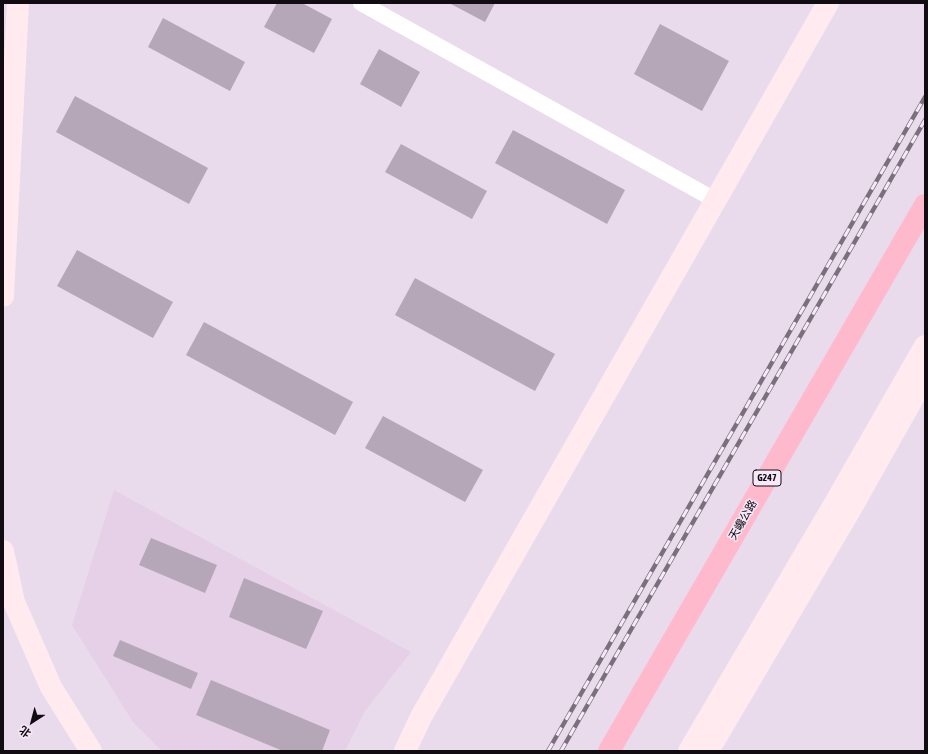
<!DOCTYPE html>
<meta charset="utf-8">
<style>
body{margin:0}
#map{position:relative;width:928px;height:754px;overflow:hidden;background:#eadbec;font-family:"Asap Condensed","Noto Sans SC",sans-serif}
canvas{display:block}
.frame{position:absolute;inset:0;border:4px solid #100c11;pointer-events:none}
.north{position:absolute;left:12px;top:702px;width:40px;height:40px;-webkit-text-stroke:3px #f7e8f9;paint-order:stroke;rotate:216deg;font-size:11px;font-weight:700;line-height:16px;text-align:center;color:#100c11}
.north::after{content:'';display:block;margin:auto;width:14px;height:18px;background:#100c11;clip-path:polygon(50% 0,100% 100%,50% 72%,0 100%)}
</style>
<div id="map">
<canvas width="928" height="754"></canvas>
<div class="frame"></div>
<div class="north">北</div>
</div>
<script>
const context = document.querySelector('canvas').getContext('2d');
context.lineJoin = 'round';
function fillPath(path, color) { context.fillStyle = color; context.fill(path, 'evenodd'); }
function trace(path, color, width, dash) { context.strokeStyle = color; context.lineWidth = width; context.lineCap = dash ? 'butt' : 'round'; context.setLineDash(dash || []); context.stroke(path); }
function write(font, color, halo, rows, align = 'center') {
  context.font = font + ' "Asap Condensed","Noto Sans SC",sans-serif'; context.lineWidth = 3; context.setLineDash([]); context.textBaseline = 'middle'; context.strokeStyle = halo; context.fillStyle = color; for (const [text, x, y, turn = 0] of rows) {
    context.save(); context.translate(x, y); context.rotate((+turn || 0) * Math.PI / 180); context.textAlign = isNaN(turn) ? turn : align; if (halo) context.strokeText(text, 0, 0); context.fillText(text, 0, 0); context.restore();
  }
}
const built = new Path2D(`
 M114,490L411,652L365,711L345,751H162L133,722L72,625Z`);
const building = new Path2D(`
 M277,3H302L332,19L314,53L264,27Z
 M449,3H495L485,22Z
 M163,18L245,62L230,91L148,47Z
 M660,24L729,61L702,111L634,74Z
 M379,49L420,72L401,107L360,84Z
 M75,96L208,168L189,204L56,132Z
 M513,130L625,190L607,224L495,163Z
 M401,144L487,191L472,219L385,172Z
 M77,250L173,302L153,338L57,286Z
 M415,278L555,354L535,391L395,315Z
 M204,322L353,402L335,435L186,355Z
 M383,416L483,470L465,502L365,448Z
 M151,538L217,565L205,593L139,565Z
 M244,578L323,611L306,649L229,617Z
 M120,640L198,673L191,689L113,656Z
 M211,680L330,730L322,751H283L196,715Z`);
const street = new Path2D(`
 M361,3L715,200`);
const secondary = new Path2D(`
 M3,296L18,3
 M3,551L14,602L51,687L91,751
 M405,751L421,717L828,3
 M689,751L835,503L925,346
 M708,751L849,512L925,377`);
const highway = new Path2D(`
 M609,751L925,205`);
const rail = new Path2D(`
 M548,751L925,97
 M561,751L925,120`);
const shields = [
 [767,478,28]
];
const shieldNames = [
 ["G247",767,478]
];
const streetNames = [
 ["天巉公路",743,520,-60]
];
fillPath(built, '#e5d0e7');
fillPath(building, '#b5a7b7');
trace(street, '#fff', 16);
trace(secondary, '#ffeaf0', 22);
trace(highway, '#ffb9cc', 22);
trace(rail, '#79707b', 4.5);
trace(rail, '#f7e8f9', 3, [9]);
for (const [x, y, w] of shields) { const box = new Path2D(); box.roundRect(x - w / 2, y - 8, w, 16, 3); context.fillStyle = '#f7e8f9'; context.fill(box); trace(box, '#100c11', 1); }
write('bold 10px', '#100c11', null, shieldNames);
write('11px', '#100c11', '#f7e8f9', streetNames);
</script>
